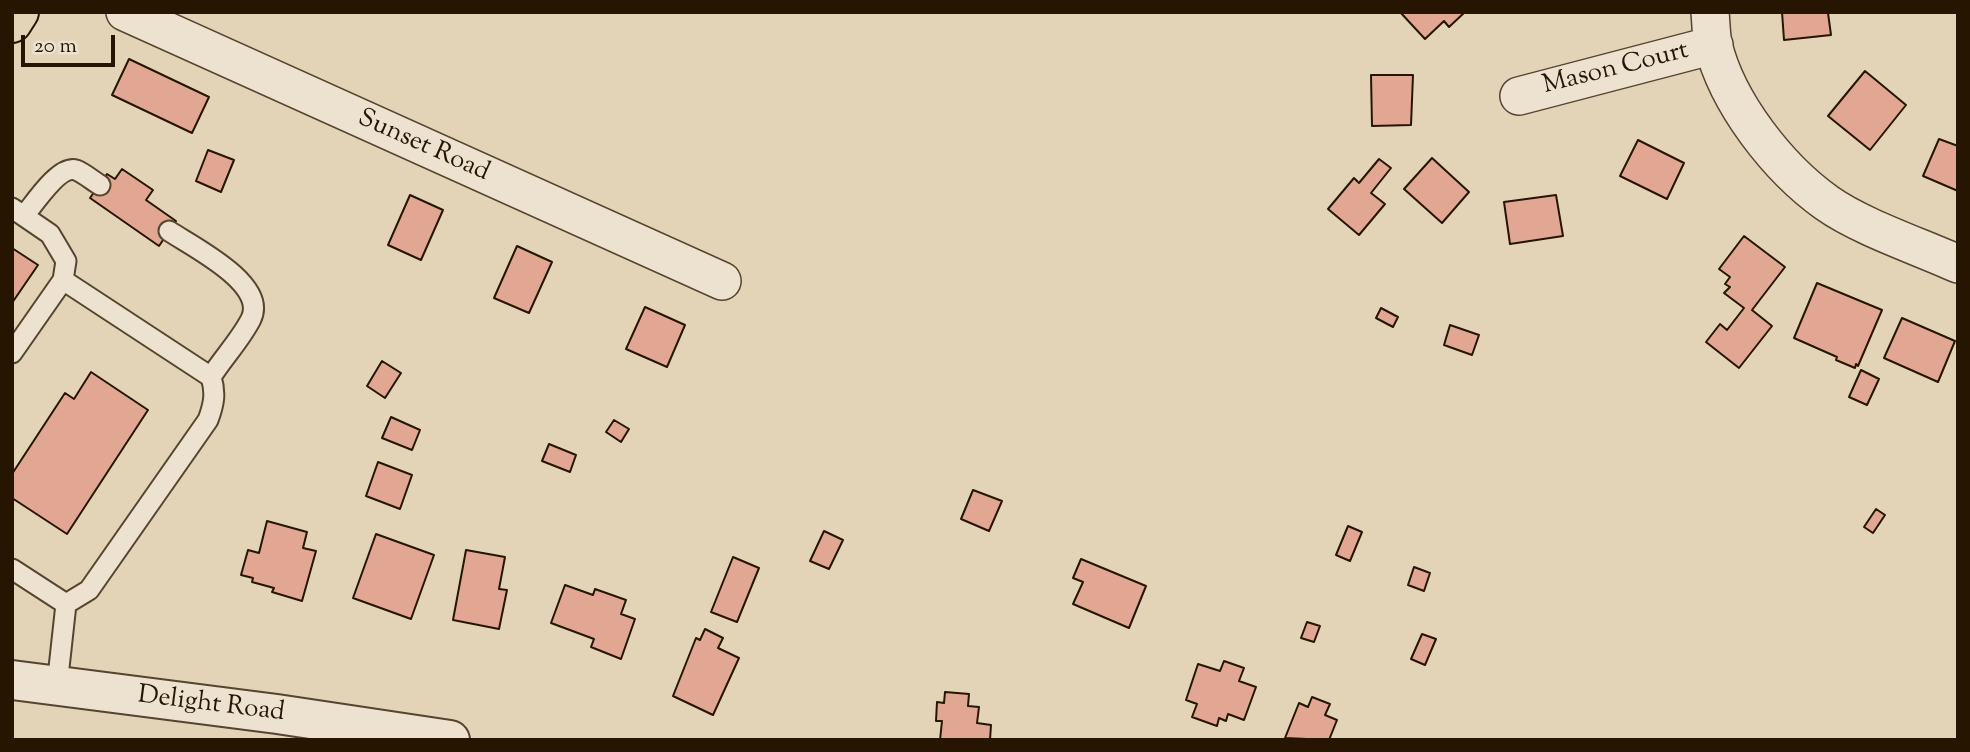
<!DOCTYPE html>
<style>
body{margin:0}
#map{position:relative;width:1970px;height:752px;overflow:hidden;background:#e3d3b7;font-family:"Sorts Mill Goudy",serif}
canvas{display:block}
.frame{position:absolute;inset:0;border:14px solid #261500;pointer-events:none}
.scale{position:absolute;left:21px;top:35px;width:94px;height:32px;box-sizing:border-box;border:4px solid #261500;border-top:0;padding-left:9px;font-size:21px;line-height:24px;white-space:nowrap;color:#261500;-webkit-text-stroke:5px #ede2d0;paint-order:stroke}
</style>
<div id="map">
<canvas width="1970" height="752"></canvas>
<div class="frame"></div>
<div class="scale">20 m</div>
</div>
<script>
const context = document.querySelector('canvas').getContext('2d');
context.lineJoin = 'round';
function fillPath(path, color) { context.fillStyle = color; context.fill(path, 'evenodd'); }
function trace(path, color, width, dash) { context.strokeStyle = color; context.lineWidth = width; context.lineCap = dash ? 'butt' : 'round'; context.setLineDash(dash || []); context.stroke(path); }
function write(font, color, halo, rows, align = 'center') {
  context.font = font + ' "Sorts Mill Goudy",serif'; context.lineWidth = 5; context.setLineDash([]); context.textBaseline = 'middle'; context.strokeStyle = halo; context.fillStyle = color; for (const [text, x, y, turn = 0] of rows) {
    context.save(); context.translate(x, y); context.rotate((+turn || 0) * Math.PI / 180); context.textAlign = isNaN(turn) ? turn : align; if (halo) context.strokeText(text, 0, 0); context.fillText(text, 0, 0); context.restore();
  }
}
const building = new Path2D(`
 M1400,12H1465L1449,27L1444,21L1425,39Z
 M1782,12L1828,13L1831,35L1784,40Z
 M129,59L209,97L192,133L112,95Z
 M1865,71L1906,105L1870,150L1828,116Z
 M1371,75H1413L1411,125L1372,126Z
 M1939,139L1958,146V191L1923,176Z
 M1638,140L1684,163L1667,199L1620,176Z
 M208,150L234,160L221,192L196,181Z
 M1432,158L1469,192L1442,223L1404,189Z
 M1379,159L1391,168L1371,193L1385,204L1359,235L1328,209L1354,178L1359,183Z
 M122,169L153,190L146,200L176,221L159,246L90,198L107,174L115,179Z
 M410,195L443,210L421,260L388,245Z
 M1556,195L1563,236L1510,244L1504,202Z
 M1744,236L1785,267L1752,310L1772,326L1739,368L1706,342L1720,324L1727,330L1744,308L1724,293L1730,287L1725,284L1730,277L1719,269Z
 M517,246L552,262L529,313L494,298Z
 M12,248L38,265L12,303Z
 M1817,283L1882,310L1858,366L1856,364L1855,368L1836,360L1837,357L1794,338Z
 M645,307L685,325L667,367L626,349Z
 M1381,308L1398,317L1393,327L1376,318Z
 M1902,318L1955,341L1938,382L1884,358Z
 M1450,325L1479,335L1472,355L1444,345Z
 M382,361L401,373L385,398L367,386Z
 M1861,370L1879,379L1867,405L1849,397Z
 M91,372L148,410L67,534L12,498V474L65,393L74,399Z
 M391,417L420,430L412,450L382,438Z
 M614,420L629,429L621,442L606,432Z
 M549,444L576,455L570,472L542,461Z
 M378,462L412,475L400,509L366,496Z
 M973,490L1002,501L989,531L961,519Z
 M1876,509L1885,515L1873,533L1864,527Z
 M267,521L307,532L303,548L316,551L302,601L272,592L274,588L252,582L253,578L241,575L248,550L259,553Z
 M1348,526L1362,532L1350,561L1336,555Z
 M824,531L843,540L829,569L810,561Z
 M376,534L434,555L411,619L353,598Z
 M466,550L505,557L499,589L507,590L499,629L453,620Z
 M733,557L759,568L737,622L711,612Z
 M1081,559L1146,586L1129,628L1073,604L1083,582L1073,578Z
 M1414,567L1430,573L1424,591L1408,585Z
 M565,585L593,595L595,589L626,600L621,614L635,619L621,659L591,647L594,639L551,623Z
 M1307,622L1320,626L1314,642L1301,638Z
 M705,629L723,638L718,648L739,658L713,715L673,696L696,638L700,640Z
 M1422,634L1436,639L1425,665L1411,659Z
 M1224,661L1244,668L1239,681L1256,687L1244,720L1228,714L1226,721L1219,718L1217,726L1192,717L1197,704L1186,700L1198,664L1220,671Z
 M945,692L969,694L968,706L979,707L977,723L991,725L990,740H940L942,721H936L937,702L944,703Z
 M1312,697L1330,704L1325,715L1337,720L1329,740L1285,738L1299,703L1308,707Z`);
const service = new Path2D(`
 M12,208L50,234L66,261L63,280L12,353
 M24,216C34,204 59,165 76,170C84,173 93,181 100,185
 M169,231C193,247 268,284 251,319C241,339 223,358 211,377
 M63,280L211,377C216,393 214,404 208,420L89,590L66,604
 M12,569L66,604L57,686`);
const minor = new Path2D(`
 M125,12L722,281
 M1710,12C1711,23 1711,34 1713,44C1727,103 1778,168 1827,203C1861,227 1918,246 1958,264
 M1519,96L1714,45`);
const tertiary = new Path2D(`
 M12,680L277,714L450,740`);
const primary = new Path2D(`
 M12,23L19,12`);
const streetNames = [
 ["Mason Court",1616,70,-14],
 ["Sunset Road",423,147,24],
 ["Delight Road",211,706,7]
];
fillPath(building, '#e2a793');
trace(building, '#261500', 2);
trace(service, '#55442e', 23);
trace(minor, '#55442e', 40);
trace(tertiary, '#55442e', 42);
trace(primary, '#261500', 42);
trace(service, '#ede2d0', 19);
trace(minor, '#ede2d0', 37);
trace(tertiary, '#ede2d0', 38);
trace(primary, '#e3d3b7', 38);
write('26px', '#261500', '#ede2d0', streetNames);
</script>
